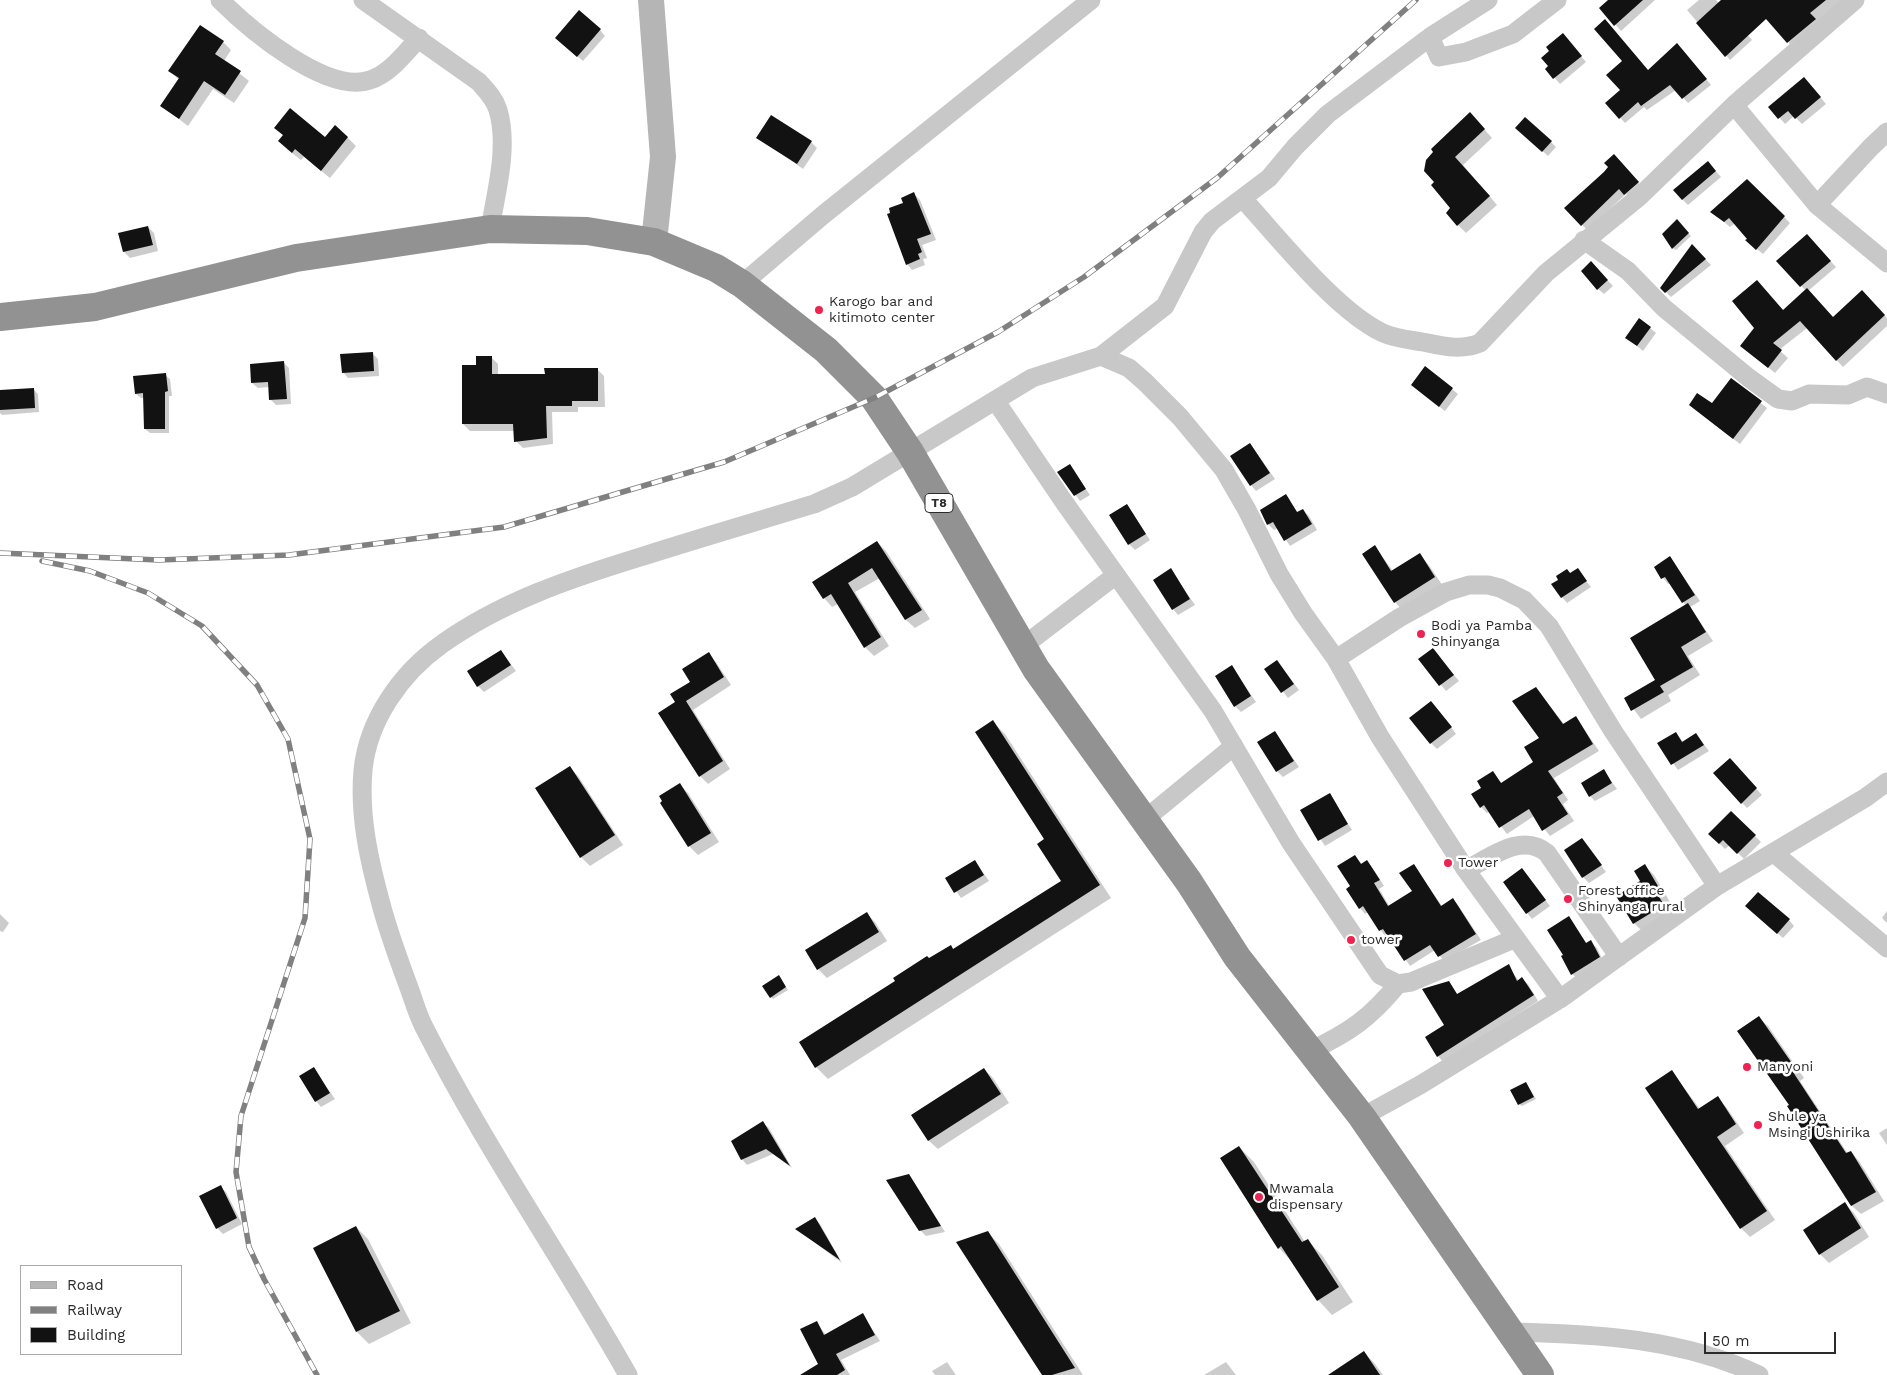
<!DOCTYPE html>
<style>
body{margin:0}
#map{position:relative;width:1887px;height:1375px;overflow:hidden;background:#fff;font-family:"Work Sans",sans-serif}
canvas{display:block}
.legend{position:absolute;left:20px;top:1265px;width:162px;height:90px;box-sizing:border-box;background:#fff;border:1px solid #aaa;margin:0;padding:6px 9px;list-style:none;font-size:15px;color:#2b2b2b}
.legend li{display:flex;align-items:center;gap:10px;height:25px}
.legend b{width:25px;border:1px solid #aaa}
.scale{position:absolute;left:1704px;top:1332px;width:132px;height:22px;box-sizing:border-box;border:2px solid #2b2b2b;border-top:0;padding-left:6px;font-size:15px;line-height:18px;white-space:nowrap;color:#2b2b2b;-webkit-text-stroke:4px #fff;paint-order:stroke}
</style>
<div id="map">
<canvas width="1887" height="1375"></canvas>
<ul class="legend">
<li><b style="height:6px;background:#b5b5b5"></b>Road</li>
<li><b style="height:6px;background:#808080"></b>Railway</li>
<li><b style="height:14px;background:#121212"></b>Building</li>
</ul>
<div class="scale">50 m</div>
</div>
<script>
const context = document.querySelector('canvas').getContext('2d');
context.lineJoin = 'round';
function fillPath(path, color) { context.fillStyle = color; context.fill(path, 'evenodd'); }
function trace(path, color, width, dash) { context.strokeStyle = color; context.lineWidth = width; context.lineCap = dash ? 'butt' : 'round'; context.setLineDash(dash || []); context.stroke(path); }
function write(font, color, halo, rows, align = 'center') {
  context.font = font + ' "Work Sans",sans-serif'; context.lineWidth = 5; context.setLineDash([]); context.textBaseline = 'middle'; context.strokeStyle = halo; context.fillStyle = color; for (const [text, x, y, turn = 0] of rows) {
    context.save(); context.translate(x, y); context.rotate((+turn || 0) * Math.PI / 180); context.textAlign = isNaN(turn) ? turn : align; if (halo) context.strokeText(text, 0, 0); context.fillText(text, 0, 0); context.restore();
  }
}
const shadow = new Path2D(`
 M1610,0H1655L1621,31L1601,8Z
 M1699,0H1716L1752,40L1730,60L1687,10Z
 M1752,0H1850L1795,50Z
 M600,30L605,36L583,61L562,43Z
 M1568,41L1586,62L1560,84L1547,69L1549,66L1551,52Z
 M223,42L231,50L224,61L249,81L234,103L213,89L188,126L162,106L179,80L170,71Z
 M1682,49L1711,85L1688,103L1676,90L1647,110L1644,107L1625,123L1607,103L1621,90L1624,61L1649,71Z
 M1810,85L1826,104L1802,124L1794,116L1785,124L1770,107Z
 M1477,121L1492,138L1463,165L1497,205L1466,233L1458,225L1452,208L1436,182Z
 M275,128L326,138L347,137L356,146L330,178L304,157L301,160L288,150L280,141L284,136Z
 M1523,133L1551,142L1556,147L1548,156Z
 M758,137L811,142L817,148L803,169Z
 M1620,161L1643,188L1631,199L1626,194L1587,230L1566,208L1609,167Z
 M1713,168L1721,177L1688,205L1682,199Z
 M1747,180L1790,223L1763,254L1753,246L1735,223L1730,227L1718,217Z
 M914,194L920,200L936,240L922,245L927,258L923,259L925,265L912,270L907,264L905,203Z
 M1677,221L1691,236L1676,250L1673,248Z
 M148,227L154,233L158,251L130,258L124,252Z
 M1812,241L1836,267L1808,291L1834,319L1862,292L1887,318V326L1843,367L1807,328L1779,350L1788,358L1775,373L1742,346L1756,328L1757,281L1784,311L1806,291L1778,261Z
 M1692,246L1711,265L1671,297L1662,288Z
 M1591,263L1613,286L1604,294L1598,289Z
 M1650,328L1656,333L1643,351L1626,337Z
 M372,353L378,359L379,376L348,378L343,372Z
 M491,357L498,364V375H546L597,369L604,376L605,407H578V412H552L553,444L523,448L516,441L515,431H470L463,424L478,367Z
 M284,363L289,368L291,404L276,405L270,399L269,387L258,388L252,383Z
 M165,375L170,379L172,396H169V433H150L145,429L144,398H141L136,394Z
 M1731,380L1767,408L1740,444L1696,410L1712,405Z
 M33,389L38,394L39,412L2,415L0,413V391Z
 M1452,389L1458,394L1445,411L1418,390Z
 M1250,444L1275,479L1256,491L1251,485Z
 M1070,466L1090,495L1080,501L1059,473Z
 M1286,496L1298,513L1303,510L1309,516L1317,530L1290,546L1278,528L1274,530L1268,524L1261,511Z
 M1127,505L1150,540L1135,550L1129,544Z
 M877,542L886,551L930,619L915,628L906,620L880,578L855,592L889,646L874,656L865,647L838,604L832,607L824,598Z
 M1375,547L1393,571L1419,555L1428,564L1443,586L1403,611L1395,602Z
 M1670,558L1700,601L1690,607L1713,641L1688,656L1700,675L1668,695L1671,701L1641,719L1626,699L1657,680L1686,606L1671,583L1668,584L1655,568Z
 M1171,570L1195,605L1178,615L1173,609Z
 M1567,570L1571,574L1577,570L1591,587L1567,603L1562,597L1560,580Z
 M1433,650L1459,681L1446,691L1420,659Z
 M501,651L516,671L484,692L478,686Z
 M708,654L716,662L731,685L693,710L730,769L708,784L700,776L677,702Z
 M1277,661L1299,690L1288,698L1266,669Z
 M1232,667L1256,702L1241,712L1235,706Z
 M1536,689L1564,724L1576,717L1599,751L1554,778L1568,800L1563,804L1574,821L1550,836L1534,816L1507,834L1490,812L1487,813L1481,807L1483,788L1493,773L1502,784L1535,762L1541,738Z
 M1437,708L1456,734L1437,749L1431,743Z
 M993,722L1005,734L1111,898L828,1079L816,1067L930,960L951,946L954,950L1062,881Z
 M1275,732L1299,767L1283,777L1277,771Z
 M1676,733L1683,742L1696,734L1709,751L1678,770L1659,744Z
 M1735,766L1762,795L1747,808L1715,774Z
 M569,767L578,776L623,845L590,866L581,857Z
 M1604,771L1617,789L1595,801L1590,796Z
 M679,784L688,793L719,842L698,855L689,846Z
 M1329,795L1352,830L1325,846L1302,811Z
 M1731,812L1761,842L1744,859L1730,845L1725,849L1710,834Z
 M1582,840L1606,872L1589,883L1583,877Z
 M1355,857L1362,864L1367,861L1372,867L1384,886L1379,889L1390,907L1414,892V866L1442,906L1453,900L1458,905L1481,940L1444,961L1435,950L1410,966L1388,934L1385,936L1368,912L1365,914L1360,908L1352,887Z
 M975,861L989,881L961,898L947,879Z
 M1645,866L1654,875L1670,902L1666,904L1672,914L1643,932L1634,923Z
 M1527,876L1550,906L1532,919L1527,913Z
 M1887,911V923L1882,918Z
 M1753,912L1789,920L1794,926L1783,938Z
 M866,913L875,922L887,941L827,978L818,969L807,951Z
 M0,914L9,923L3,932L0,931Z
 M1569,918L1587,944L1591,942L1597,948L1604,963L1578,979L1572,974Z
 M1508,966L1519,981L1522,979L1528,984L1538,1001L1443,1062L1438,1056L1445,1026L1448,982L1458,995Z
 M781,979L788,990L773,999L771,997Z
 M1759,1018L1768,1026L1804,1078L1800,1081L1848,1154L1851,1152L1859,1161L1884,1201L1861,1214L1852,1206L1788,1106L1791,1105Z
 M314,1069L335,1099L321,1107L316,1101Z
 M984,1069L993,1078L1009,1103L938,1149L929,1141L913,1116Z
 M1672,1072L1700,1109L1717,1098L1726,1107L1744,1133L1725,1146L1775,1220L1750,1237L1741,1228Z
 M1526,1083L1536,1099L1522,1106L1519,1104Z
 M763,1123L769,1128L792,1168L773,1154L747,1165L742,1159Z
 M1887,1128V1145L1879,1133Z
 M1239,1147L1254,1162L1305,1242L1307,1240L1322,1255L1353,1302L1332,1315L1318,1300L1293,1263L1279,1248Z
 M908,1176L914,1182L945,1232L926,1236L920,1230Z
 M220,1187L226,1192L242,1224L223,1234L217,1228Z
 M1845,1204L1854,1213L1869,1237L1829,1263L1820,1254Z
 M815,1219L820,1224L842,1263L797,1229Z
 M356,1227L368,1239L411,1323L369,1344L357,1332L315,1248Z
 M987,1232L999,1244L1083,1375H1044Z
 M863,1315L880,1341L841,1360L850,1375H810L820,1364L817,1323L826,1335Z
 M1364,1352L1375,1364L1383,1375H1346Z
 M947,1362L956,1375H935L932,1371Z
 M1226,1362L1236,1375H1204Z`);
const building = new Path2D(`
 M1608,0H1643L1614,26L1599,8Z
 M1721,0H1826L1810,13L1816,19L1787,43L1766,19L1725,57L1696,23Z
 M579,10L601,29L577,57L555,38Z
 M1605,19L1648,70L1677,43L1707,79L1682,99L1670,85L1641,106L1638,102L1619,119L1605,103L1620,90L1606,75L1622,61L1594,29Z
 M200,25L224,41L215,54L241,71L225,95L204,81L179,119L160,106L179,78L168,71Z
 M1563,33L1582,56L1553,79L1545,69L1548,66L1541,58L1549,51L1546,47Z
 M1804,77L1821,97L1795,119L1788,111L1778,119L1768,107Z
 M290,108L325,137L335,125L348,137L321,171L295,149L292,153L278,141L283,135L274,128Z
 M1470,112L1485,129L1455,157L1490,196L1457,226L1446,213L1450,208L1431,185L1434,182L1424,171L1426,160L1433,152L1431,149Z
 M771,115L812,141L797,164L756,138Z
 M1525,117L1552,141L1542,152L1515,128Z
 M1614,154L1639,182L1624,195L1619,189L1581,226L1564,208L1604,172L1608,167L1604,163Z
 M1708,161L1716,171L1682,200L1673,190Z
 M1747,179L1785,216L1756,250L1745,240L1747,239L1729,218L1724,222L1710,212Z
 M914,192L931,234L917,239L922,252L918,254L920,259L906,265L887,214L890,213L889,208L903,203L901,198Z
 M1677,219L1689,233L1672,249L1662,234Z
 M148,226L153,245L123,252L118,233Z
 M1807,234L1831,261L1800,287L1776,261Z
 M1692,244L1706,259L1665,293L1660,288Z
 M1591,261L1608,280L1597,290L1581,271Z
 M1757,280L1783,310L1807,288L1833,317L1862,290L1885,315L1836,361L1800,321L1773,343L1782,350L1768,368L1740,346L1754,328L1732,301Z
 M1639,318L1651,327L1637,346L1625,338Z
 M373,352L374,371L342,373L340,354Z
 M476,356H492V374H545L544,368H598V401H572V406H546L547,438L514,442L513,424H462V365H476Z
 M284,361L287,399L269,400L268,382L251,383L250,364Z
 M1425,366L1453,388L1439,407L1411,385Z
 M166,373L168,391L165,392V429H144L143,393L135,394L133,376Z
 M1731,378L1762,401L1733,439L1689,405L1697,393L1712,403Z
 M34,388L35,408L0,410V390Z
 M1250,443L1270,473L1250,486L1230,456Z
 M1070,464L1086,489L1074,496L1057,472Z
 M1286,494L1297,512L1303,509L1312,524L1284,541L1273,522L1267,525L1260,510Z
 M1127,504L1146,534L1128,545L1109,515Z
 M877,541L922,610L905,620L872,568L848,583L881,637L864,648L831,594L823,599L812,582Z
 M1375,545L1391,571L1420,553L1435,577L1394,603L1362,554Z
 M1670,556L1695,595L1682,603L1665,577L1661,579L1654,567Z
 M1171,568L1190,599L1172,610L1153,580Z
 M1578,568L1587,581L1561,598L1551,584L1558,580L1556,576L1567,569L1570,573Z
 M1688,603L1706,632L1681,647L1693,667L1660,686L1664,692L1631,711L1624,698L1655,680L1630,638Z
 M1433,648L1454,675L1439,686L1418,659Z
 M501,650L511,665L477,687L467,671Z
 M709,652L724,677L686,701L723,761L699,777L658,713L675,702L670,694L690,682L682,669Z
 M1277,660L1294,684L1281,693L1264,669Z
 M1232,665L1251,696L1234,707L1215,676Z
 M1536,687L1563,724L1576,716L1593,744L1548,771L1563,793L1557,797L1568,814L1542,831L1529,809L1499,828L1484,805L1480,808L1471,794L1481,788L1477,781L1493,771L1501,783L1533,762L1524,747L1539,738L1512,701Z
 M1431,701L1452,727L1430,744L1409,718Z
 M993,720L1100,885L815,1068L799,1042L895,981L893,978L927,956L929,958L951,945L953,949L1061,881L1037,844L1044,839L975,732Z
 M1275,731L1294,761L1276,772L1257,742Z
 M1676,732L1682,742L1696,733L1704,745L1671,765L1657,743Z
 M1730,758L1757,788L1741,804L1713,773Z
 M570,766L615,835L580,858L535,788Z
 M1604,769L1612,783L1589,797L1581,783Z
 M680,783L711,833L688,847L660,803L662,801L659,796Z
 M1330,793L1348,824L1318,841L1300,810Z
 M1731,811L1756,835L1737,854L1723,840L1719,844L1708,834Z
 M1582,838L1602,865L1582,878L1564,850Z
 M1355,855L1361,864L1367,860L1380,880L1374,883L1388,906L1412,891L1399,873L1414,864L1441,906L1453,898L1476,934L1438,957L1430,945L1404,961L1383,929L1379,931L1363,906L1359,909L1346,889L1350,886L1337,866Z
 M975,860L984,875L954,893L945,878Z
 M1645,864L1662,893L1658,895L1664,905L1633,924L1616,896L1640,881L1634,871Z
 M1522,868L1546,900L1526,914L1503,882Z
 M1758,892L1790,919L1777,934L1745,906Z
 M867,912L879,932L817,970L805,950Z
 M1569,916L1586,943L1591,940L1600,957L1571,975L1561,956L1563,955L1547,930Z
 M1509,964L1517,981L1522,977L1534,995L1437,1057L1425,1037L1444,1025L1422,989L1449,981L1457,994Z
 M779,975L786,987L770,998L762,986Z
 M1759,1016L1796,1069L1793,1072L1846,1153L1851,1151L1876,1192L1851,1206L1787,1106L1789,1105L1737,1031Z
 M314,1067L330,1093L315,1102L299,1076Z
 M984,1068L1001,1094L928,1141L911,1115Z
 M1672,1070L1698,1109L1718,1096L1736,1124L1717,1137L1767,1211L1740,1229L1645,1088Z
 M1526,1082L1534,1097L1518,1105L1510,1090Z
 M763,1121L790,1166L766,1149L741,1160L731,1141Z
 M1239,1146L1302,1242L1308,1239L1339,1287L1317,1301L1281,1246L1278,1249L1220,1158Z
 M909,1174L941,1226L919,1231L886,1180Z
 M221,1185L237,1218L216,1229L199,1196Z
 M1845,1202L1861,1228L1819,1255L1803,1230Z
 M815,1217L840,1260L795,1229Z
 M356,1226L400,1311L356,1332L313,1248Z
 M988,1231L1075,1368L1052,1375H1042L956,1242Z
 M863,1313L875,1335L836,1354L845,1370L837,1375H800L818,1364L800,1329L817,1321L824,1335Z
 M1364,1351L1380,1375H1328Z`);
const street = new Path2D(`
 M220,0C249,29 327,95 370,80C390,74 405,53 419,38
 M363,0L479,82C487,91 495,99 498,110C509,147 496,192 490,229
 M1430,37L1439,57L1466,52L1513,34L1557,0
 M1734,105L1817,205L1887,263
 M1243,199C1279,238 1336,311 1383,333C1396,339 1414,340 1428,343C1446,347 1463,350 1480,343L1546,273L1639,197L1734,105L1855,0
 M1817,205L1871,147L1887,132
 M1584,240L1628,271L1664,308L1749,378L1778,399L1792,401L1809,394L1848,395L1867,387L1887,394
 M742,284L823,215L1091,0
 M1101,356L1165,306L1203,232L1212,221L1269,178L1295,147L1328,114L1430,37L1488,0
 M995,400L1064,502L1213,711L1291,843L1380,975L1398,984L1411,982L1514,939
 M1022,647L1116,575
 M1336,659L1399,618L1446,592L1469,585H1488L1500,588L1524,600L1549,626L1613,731L1717,886
 M1144,820L1234,746
 M1774,853L1887,948
 M1466,870C1491,857 1522,832 1547,853L1619,957
 M1310,1051C1350,1032 1370,1018 1398,984
 M1362,1117L1420,1085L1560,999L1717,886L1865,798L1887,782
 M1511,1332C1596,1334 1681,1338 1759,1375
 M628,1375C562,1258 484,1146 423,1025C417,1013 413,998 408,985C398,958 388,931 381,904C369,860 359,816 363,770C368,720 401,673 442,644C501,602 569,579 637,558C696,539 755,522 814,504L852,487L1032,378L1101,356L1129,368L1145,382L1180,417L1224,470L1247,510L1279,574L1303,613L1336,659L1380,737L1466,870L1560,999`);
const secondary = new Path2D(`
 M651,0L663,157L654,242`);
const highway = new Path2D(`
 M0,317L95,307L296,258L490,229L587,231L654,242L716,268L742,284L826,350L874,398L910,452L1036,669L1189,882L1237,957L1362,1117L1540,1375`);
const rail = new Path2D(`
 M0,553L159,560L289,555L504,527L724,462L874,398L998,332L1084,277L1217,178L1416,0
 M42,561L90,571L148,593L202,626L257,685L288,739L310,839L305,918L241,1116L236,1172L249,1247L264,1279L317,1375`);
const markers = [
 [819,310,5,"#ed2351"],
 [1421,634,5,"#ed2351"],
 [1448,863,5,"#ed2351"],
 [1568,899,5,"#ed2351"],
 [1351,940,5,"#ed2351"],
 [1747,1067,5,"#ed2351"],
 [1758,1125,5,"#ed2351"],
 [1259,1197,5,"#ed2351"]
];
const shields = [
 [939,503,28]
];
const shieldNames = [
 ["T8",939,503]
];
const poiNames = [
 ["Karogo bar and",829,302],
 ["kitimoto center",829,318],
 ["Bodi ya Pamba",1431,626],
 ["Shinyanga",1431,642],
 ["Tower",1458,863],
 ["Forest office",1578,891],
 ["Shinyanga rural",1578,907],
 ["tower",1361,940],
 ["Manyoni",1757,1067],
 ["Shule ya",1768,1117],
 ["Msingi Ushirika",1768,1133],
 ["Mwamala",1269,1189],
 ["dispensary",1269,1205]
];
fillPath(shadow, '#0003');
fillPath(building, '#121212');
trace(street, '#c8c8c8', 19);
trace(secondary, '#b5b5b5', 26);
trace(highway, '#929292', 28);
trace(rail, '#808080', 5.5);
trace(rail, '#fff', 4, [11]);
for (const [x, y, r, color] of markers) { const dot = new Path2D(); dot.arc(x, y, r, 0, 2 * Math.PI); context.fillStyle = color; context.fill(dot); trace(dot, '#fff', 2); }
for (const [x, y, w] of shields) { const box = new Path2D(); box.roundRect(x - w / 2, y - 9.5, w, 19, 4); context.fillStyle = '#fff'; context.fill(box); trace(box, '#2b2b2b', 1); }
write('bold 12px', '#2b2b2b', null, shieldNames);
write('14px', '#2b2b2b', '#fff', poiNames, 'left');
</script>
